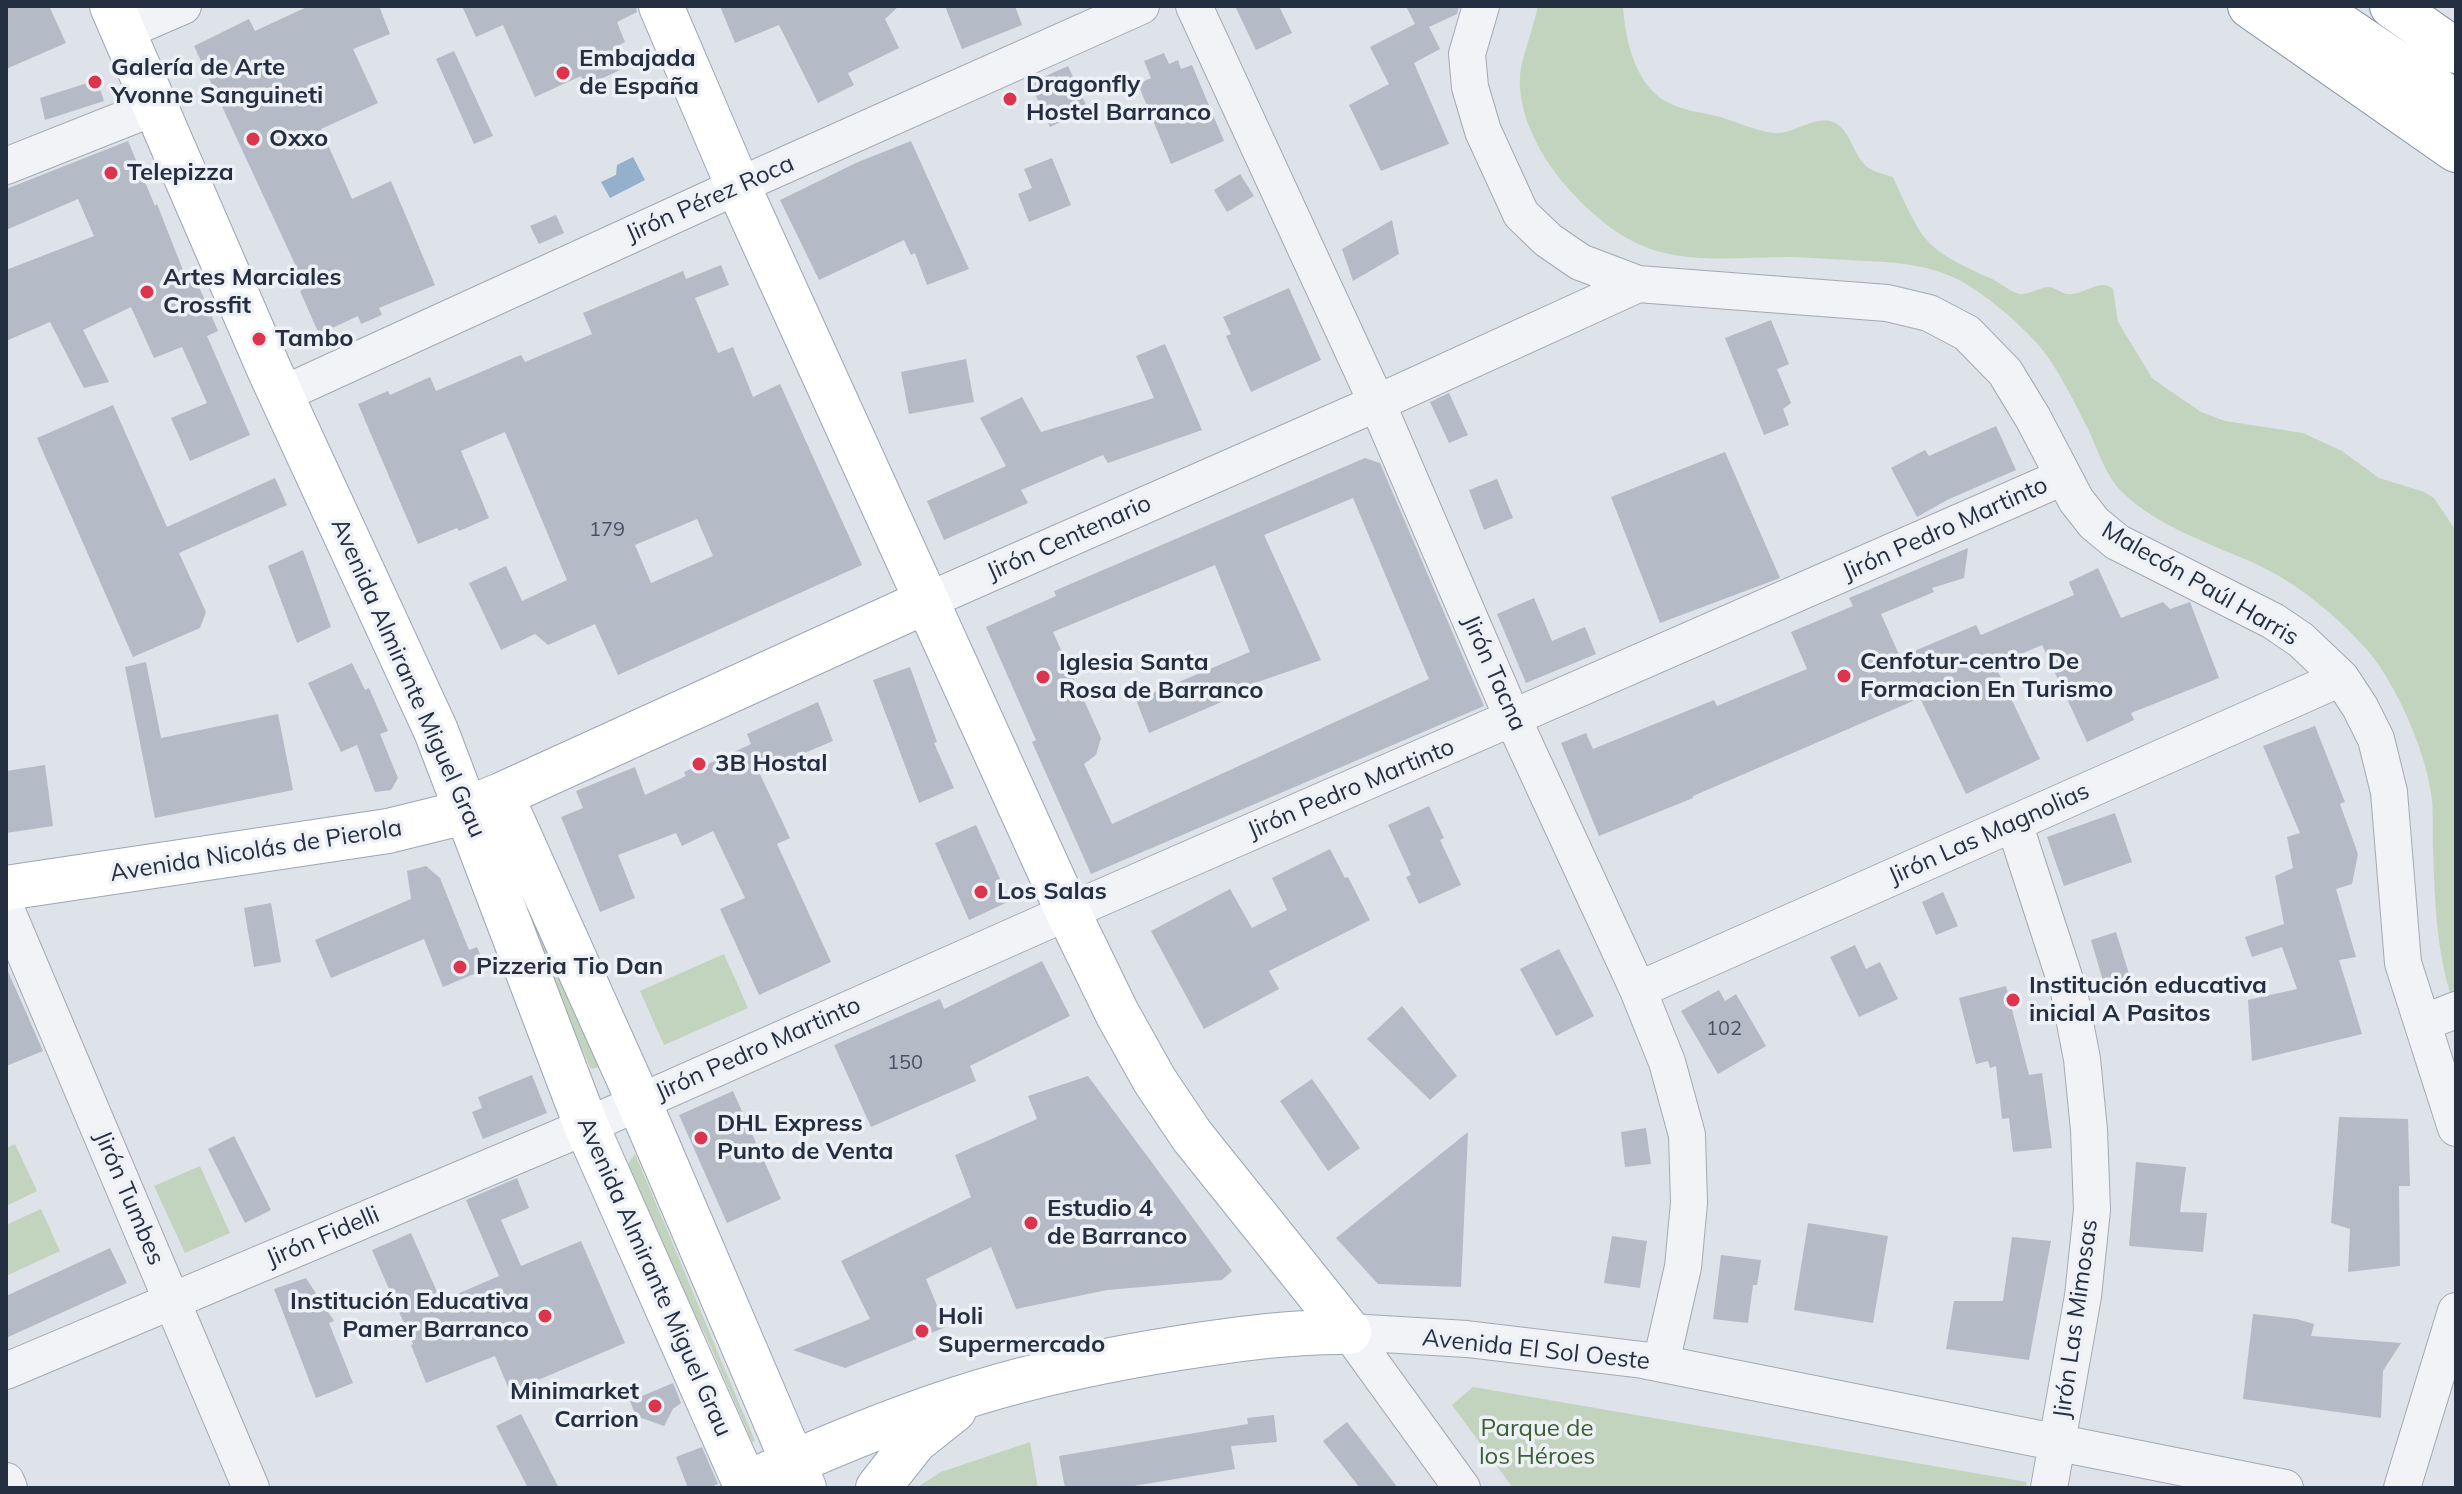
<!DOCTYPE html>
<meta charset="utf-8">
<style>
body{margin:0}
#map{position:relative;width:2462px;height:1494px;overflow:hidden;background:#dee2e9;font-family:Mulish,sans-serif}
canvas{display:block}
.frame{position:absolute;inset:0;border:8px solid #252f42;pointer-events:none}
</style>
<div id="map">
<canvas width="2462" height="1494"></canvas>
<div class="frame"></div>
</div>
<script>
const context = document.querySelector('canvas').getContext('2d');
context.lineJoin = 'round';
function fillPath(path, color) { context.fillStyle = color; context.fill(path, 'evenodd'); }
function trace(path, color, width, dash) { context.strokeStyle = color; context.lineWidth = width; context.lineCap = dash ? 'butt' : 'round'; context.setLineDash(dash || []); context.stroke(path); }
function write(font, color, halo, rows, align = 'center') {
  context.font = font + ' Mulish,sans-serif'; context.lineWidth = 7; context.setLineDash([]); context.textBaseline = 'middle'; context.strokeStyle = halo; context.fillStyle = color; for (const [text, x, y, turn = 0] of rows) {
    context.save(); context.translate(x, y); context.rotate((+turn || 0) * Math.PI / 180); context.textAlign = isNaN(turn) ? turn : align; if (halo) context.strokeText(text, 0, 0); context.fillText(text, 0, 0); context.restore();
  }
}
const green = new Path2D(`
 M1538,6H1623C1625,41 1636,90 1673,105C1686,111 1706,113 1720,117C1737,122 1756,131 1774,133C1793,135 1814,115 1833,122C1849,128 1853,153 1865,165C1872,172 1884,174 1893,177C1924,245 1924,248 1992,279C2000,283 2011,292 2020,294C2029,295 2040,287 2050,287C2056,288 2061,293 2067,294C2085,296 2098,277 2113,289L2118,322L2152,378L2166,388L2201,412L2225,421L2303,433L2342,451L2379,478L2424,492L2434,498L2456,531V1009C2436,959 2435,902 2433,848C2432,830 2434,811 2431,793C2425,750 2396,684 2368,651C2337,616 2300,585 2258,565C2212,544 2157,527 2121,491C2106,476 2097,448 2088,429C2074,402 2060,372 2041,348C2023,326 1982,291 1957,279C1929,265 1896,262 1865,261C1842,260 1818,258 1795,257C1747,256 1694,265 1648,248C1616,236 1589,212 1567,187C1539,156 1510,102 1523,59C1528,41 1534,24 1538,6Z
 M523,887L604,1066L591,1069L510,892Z
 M724,954L748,1008L664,1045L640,991Z
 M15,1144L37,1191L6,1206V1148Z
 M635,1154C676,1249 714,1345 755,1441L752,1442L706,1336L667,1266L623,1170Z
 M200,1166L230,1233L185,1253L154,1186Z
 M41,1209L60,1251L6,1276V1225Z
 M1473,1387L2027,1482L2026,1488H1513L1452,1405Z
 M1030,1442L1038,1488H916L941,1472Z`);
const water = new Path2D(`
 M633,157L645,180L610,198L601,182L616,175L617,165Z`);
const building = new Path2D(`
 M6,6H49L66,43L6,69Z
 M309,6H379L390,34L353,49L378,103L321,129L352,199L391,181L435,285L379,308L382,315L361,324L358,316L319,334L300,291L306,288L194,46L249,19L255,31Z
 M462,6H636L637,12L617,22L625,42L613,48L622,69L586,86L581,76L535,97L503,25L476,37Z
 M720,6H899L885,19L899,48L848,73L854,85L818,103L779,25L735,43Z
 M945,6H1015L1022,25L962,49Z
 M1235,6H1279L1292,33L1256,50Z
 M1406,6H1459L1457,14L1429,27L1440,49L1414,63L1449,144L1381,171L1349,105L1389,84L1370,47L1415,24Z
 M454,51L493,136L474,144L436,59Z
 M1164,53L1169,64L1178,60L1181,69L1192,65L1224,141L1171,164L1138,84L1151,78L1144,61Z
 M1068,66L1088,109L1050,127L1030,83Z
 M97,80L104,101L45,120L40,98Z
 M128,141L155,206L157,204L188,283L196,280L218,331L207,336L250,435L190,461L171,418L207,403L182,347L154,358L131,307L83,330L109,382L84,388L50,322L6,341V270L94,236L78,199L6,230V189Z
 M911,141L969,269L927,285L915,253L911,255L904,240L819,280L780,200L858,162Z
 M1052,158L1071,205L1029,222L1018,194L1032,188L1024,169Z
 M1240,174L1254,196L1227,212L1214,190Z
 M556,215L564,233L539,244L530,226Z
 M1392,220L1399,254L1353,281L1342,249Z
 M721,265L729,285L695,298L718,353L733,347L753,397L780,384L862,565L618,675L595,624L548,645L535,634L501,650L469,583L506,566L522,601L567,580L505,432L461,451L489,518L459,531L457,528L418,544L358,404L388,391L390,395L430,377L436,391L521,355L525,362L592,334L583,313L683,271L686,279ZM697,519L713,556L651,583L635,545Z
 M1289,288L1321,360L1251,392L1226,336L1231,334L1223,317Z
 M1771,320L1789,364L1777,369L1791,403L1783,409L1789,425L1764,435L1725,338Z
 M1165,344L1202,430L1108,463L1103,455L1021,490L1028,503L944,540L927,501L1006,466L980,418L1022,397L1041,432L1154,398L1136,356Z
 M966,359L974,402L909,414L901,372Z
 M1449,393L1468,435L1449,443L1430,402Z
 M113,405L167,527L275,478L287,505L179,553L206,612L200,628L133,657L37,438Z
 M1996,426L2016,470L1947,500L1917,517L1891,468L1925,450L1929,456Z
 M1725,452L1780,578L1660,623L1611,497Z
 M1365,458L1380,463L1484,706L1091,874L1032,742L1036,740L986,627L1056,596L1054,591ZM1353,498L1429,679L1112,824L1084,764L1096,755L1101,738L1053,632L1215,565L1250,652L1136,700L1149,733L1238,695L1235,690L1321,660L1264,535Z
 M1497,479L1513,518L1484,530L1469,490Z
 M1968,548L1964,578L1932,588L1934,592L1881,614L1900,657L1976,625L1981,635L2074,595L2069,582L2098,568L2121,618L2163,602L2170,609L2190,602L2219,678L2131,713L2134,720L2087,742L2042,645L1995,665L2040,759L1966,794L1920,698L1693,796V798L1599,836L1561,743L1586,733L1593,749L1714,700L1717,706L1807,669L1791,632L1853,606L1849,598Z
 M303,550L331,627L297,643L268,566Z
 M1534,598L1552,641L1585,627L1596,654L1526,683L1497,614Z
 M146,662L161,738L278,714L293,790L155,818L125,667Z
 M352,663L365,690L369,688L388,731L380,734L398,778L391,790L375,792L357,745L341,752L308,683Z
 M910,667L937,742L934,743L954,788L919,803L873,680Z
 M818,702L833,741L759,772L790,838L777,844L831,962L759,995L720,909L745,898L713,831L682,846L676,833L618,855L635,898L600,912L561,817L583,808L576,791L635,767L645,795L686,776L684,772L707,761L708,764L751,744L747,734Z
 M2315,726L2345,802L2340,804L2358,854L2352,884L2336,889L2356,957L2339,960L2362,1034L2252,1061L2248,1000L2297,989L2282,947L2252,957L2245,937L2284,924L2275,876L2293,868L2287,837L2300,833L2263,746Z
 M45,765L53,826L6,833V771Z
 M1429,806L1444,838L1440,840L1461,885L1419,904L1406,877L1411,875L1388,825Z
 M2115,813L2132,862L2064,886L2047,837Z
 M976,825L1010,901L969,920L935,843Z
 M1330,849L1345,878L1348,877L1370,920L1269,971L1279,989L1204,1029L1151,931L1230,889L1252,928L1287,910L1272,878Z
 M426,866L440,878L469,950L477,947L486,969L443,987L424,939L331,978L315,940L411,899L407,871Z
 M1943,892L1958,926L1936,935L1922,902Z
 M271,903L281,962L254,967L244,908Z
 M2116,932L2130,977L2103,981L2091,940Z
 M1855,945L1866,969L1880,962L1898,999L1859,1017L1830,957Z
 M1559,949L1594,1016L1556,1036L1520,969Z
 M1042,961L1070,1016L970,1066L976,1081L871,1127L834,1045L940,999L944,1009Z
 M6,967L43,1051L6,1066Z
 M2006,986L2029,1075L2042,1073L2052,1148L2013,1152L2009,1118L2002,1119L1996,1066L1990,1068L1988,1061L1976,1064L1959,998Z
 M1719,990L1725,1001L1736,994L1766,1046L1718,1074L1681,1011Z
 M1402,1006L1457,1076L1430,1100L1367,1039Z
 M532,1075L547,1113L483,1139L472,1112L482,1108L478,1097Z
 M1088,1076L1232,1271L1222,1280L1107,1290L1016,1309L991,1247L926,1279L946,1327L845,1368L793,1350L870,1319L841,1261L971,1197L955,1155L1037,1119L1028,1096Z
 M1312,1079L1360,1148L1328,1171L1280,1101Z
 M733,1091L781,1199L727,1223L679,1115Z
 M2339,1117L2408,1119L2410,1186H2399L2400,1266L2348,1272L2350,1229L2331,1223Z
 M1646,1128L1651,1164L1625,1167L1621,1132Z
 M1468,1132L1461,1287L1378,1284L1336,1238Z
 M234,1136L271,1210L245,1223L208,1149Z
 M2136,1162L2186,1167L2180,1212L2207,1213L2203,1252L2129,1246Z
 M517,1178L529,1208L501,1220L521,1266L581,1241L625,1343L510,1392L495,1356L426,1383L411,1345L413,1344L372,1250L411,1233L441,1301L499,1276L466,1200Z
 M1808,1223L1888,1236L1873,1323L1794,1310Z
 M1612,1236L1647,1241L1640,1288L1604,1283Z
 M2012,1237L2051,1241L2029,1360L1946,1349L1954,1301H2003Z
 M110,1248L127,1283L6,1338V1296Z
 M1721,1255L1761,1260L1757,1285H1753L1748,1323L1713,1319Z
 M306,1278L334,1321L329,1323L353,1383L316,1398L274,1289Z
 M2253,1314L2297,1319L2314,1324L2311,1336L2401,1343L2383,1371L2381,1418L2243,1399Z
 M673,1383L681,1403L673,1409L664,1426L636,1416L630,1401Z
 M521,1414L559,1488H528L496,1426Z
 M1274,1415L1277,1442L1231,1446L1235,1469L1122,1488H1065L1059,1456L1248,1424L1247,1418Z
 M1347,1422L1398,1488H1360L1323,1441Z
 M702,1447L718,1484L708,1488H688L676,1457Z`);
const minor = new Path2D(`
 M1194,6L1377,403L1513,719L1638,990L1667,1062L1687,1135L1689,1203L1683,1267L1661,1363
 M1481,6L1467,54L1470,87L1483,131L1521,214L1548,240L1580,262L1638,284L1887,303L1929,313L1967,333L2005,372L2033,418L2076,500L2094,523L2117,542L2273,621L2301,640L2341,678L2360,707L2376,739L2389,792L2403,963L2456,1128
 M123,32L183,6
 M6,166L155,107
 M281,395L738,186L1141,6
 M927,601L1377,403L1638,284
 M2014,823L2069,992L2082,1059L2089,1130L2092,1210L2083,1296L2049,1488
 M6,909L251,1488
 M1638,990L2341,678
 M2423,1023L2456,1010
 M1349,1332L1467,1339L1643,1360L2285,1488
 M1349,1332L1462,1488
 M6,1371L568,1134L1068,912L2063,477
 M6,1481L9,1488
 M2402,1488L2456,1311`);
const major = new Path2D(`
 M112,6L269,369L436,731L586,1125L747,1488
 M661,6L738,186L1068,912L1117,1013L1155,1081L1192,1136L1349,1332
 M501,795L639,1102L804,1488
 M6,888L388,831L449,816L501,795L927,601
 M765,1475C834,1444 904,1415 976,1393C1044,1372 1115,1358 1185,1347C1240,1339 1294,1331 1349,1332
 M878,1488L915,1441L954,1410`);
const highway = new Path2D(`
 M2250,6L2456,150
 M2312,6L2456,103
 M2392,6L2456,51`);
const markers = [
 [563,73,8,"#dd344d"],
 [95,82,8,"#dd344d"],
 [1010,99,8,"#dd344d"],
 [253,139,8,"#dd344d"],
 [111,173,8,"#dd344d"],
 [147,292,8,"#dd344d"],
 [259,339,8,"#dd344d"],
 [1844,676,8,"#dd344d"],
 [1043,677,8,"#dd344d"],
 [699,764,8,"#dd344d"],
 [981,892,8,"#dd344d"],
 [460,967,8,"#dd344d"],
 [2013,1000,8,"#dd344d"],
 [701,1138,8,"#dd344d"],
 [1031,1223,8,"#dd344d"],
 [545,1316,8,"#dd344d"],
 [922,1331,8,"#dd344d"],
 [655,1406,8,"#dd344d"]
];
const numberNames = [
 ["179",607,530],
 ["102",1724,1029],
 ["150",905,1063]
];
const poiNames = [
 ["Embajada",579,59],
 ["de España",579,87],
 ["Galería de Arte",111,68],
 ["Yvonne Sanguineti",111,96],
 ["Dragonfly",1026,85],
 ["Hostel Barranco",1026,113],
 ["Oxxo",269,139],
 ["Telepizza",127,173],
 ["Artes Marciales",163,278],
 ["Crossfit",163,306],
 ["Tambo",275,339],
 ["Cenfotur-centro De",1860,662],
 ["Formacion En Turismo",1860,690],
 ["Iglesia Santa",1059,663],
 ["Rosa de Barranco",1059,691],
 ["3B Hostal",715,764],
 ["Los Salas",997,892],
 ["Pizzeria Tio Dan",476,967],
 ["Institución educativa",2029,986],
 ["inicial A Pasitos",2029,1014],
 ["DHL Express",717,1124],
 ["Punto de Venta",717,1152],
 ["Estudio 4",1047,1209],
 ["de Barranco",1047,1237],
 ["Institución Educativa",529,1302,"right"],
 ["Pamer Barranco",529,1330,"right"],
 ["Holi",938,1317],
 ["Supermercado",938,1345],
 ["Minimarket",639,1392,"right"],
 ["Carrion",639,1420,"right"]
];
const streetNames = [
 ["Jirón Pérez Roca",710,199,-24],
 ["Jirón Pedro Martinto",1945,529,-24],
 ["Jirón Centenario",1069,538,-24],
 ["Malecón Paúl Harris",2200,584,30],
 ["Jirón Tacna",1494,673,66],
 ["Avenida Almirante Miguel Grau",408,678,66],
 ["Jirón Pedro Martinto",1351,789,-23],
 ["Jirón Las Magnolias",1989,834,-24],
 ["Avenida Nicolás de Pierola",256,851,-9],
 ["Jirón Pedro Martinto",758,1049,-24],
 ["Jirón Tumbes",129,1198,67],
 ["Jirón Fidelli",323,1237,-23],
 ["Avenida Almirante Miguel Grau",654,1277,66],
 ["Jirón Las Mimosas",2076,1319,-82],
 ["Avenida El Sol Oeste",1536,1350,6]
];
const parkNames = [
 ["Parque de",1537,1429],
 ["los Héroes",1537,1457]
];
fillPath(green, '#c3d4be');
fillPath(water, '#94b0cd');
fillPath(building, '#b4bbc7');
trace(minor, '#a3a9b4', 38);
trace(major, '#9ca6b6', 46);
trace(highway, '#838fa1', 46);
trace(minor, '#f1f3f7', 36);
trace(major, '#fff', 44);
trace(highway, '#fff', 44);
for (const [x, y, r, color] of markers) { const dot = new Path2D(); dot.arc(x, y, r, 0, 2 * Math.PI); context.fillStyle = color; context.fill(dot); trace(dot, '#edf1f6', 3); }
write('20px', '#495263', null, numberNames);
write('bold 24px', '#252f42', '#edf1f6', poiNames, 'left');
write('24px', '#252f42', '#edf1f6', streetNames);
write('24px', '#3a5f31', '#edf1f6', parkNames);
</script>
